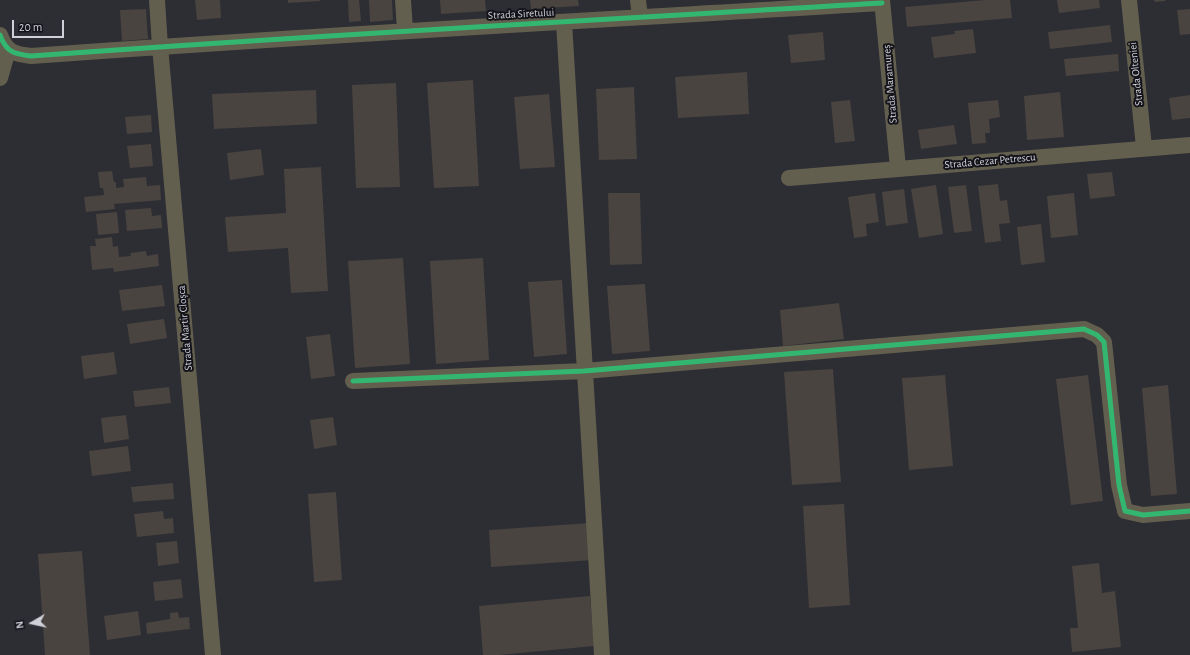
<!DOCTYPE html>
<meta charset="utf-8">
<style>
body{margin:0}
#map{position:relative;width:1190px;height:655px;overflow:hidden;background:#2d2d34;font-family:"Alegreya Sans",sans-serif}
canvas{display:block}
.north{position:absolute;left:12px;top:603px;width:40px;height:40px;-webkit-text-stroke:3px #131319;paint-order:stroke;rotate:261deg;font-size:11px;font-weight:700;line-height:16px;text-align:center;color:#d0d0d9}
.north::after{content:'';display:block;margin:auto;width:14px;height:18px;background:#d0d0d9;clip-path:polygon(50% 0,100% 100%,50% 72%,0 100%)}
.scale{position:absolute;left:12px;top:20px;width:52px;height:18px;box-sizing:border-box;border:2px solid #d0d0d9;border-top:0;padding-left:5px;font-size:12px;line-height:14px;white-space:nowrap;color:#d0d0d9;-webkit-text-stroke:3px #131319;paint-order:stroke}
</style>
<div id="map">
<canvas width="1190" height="655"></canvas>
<div class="north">N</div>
<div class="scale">20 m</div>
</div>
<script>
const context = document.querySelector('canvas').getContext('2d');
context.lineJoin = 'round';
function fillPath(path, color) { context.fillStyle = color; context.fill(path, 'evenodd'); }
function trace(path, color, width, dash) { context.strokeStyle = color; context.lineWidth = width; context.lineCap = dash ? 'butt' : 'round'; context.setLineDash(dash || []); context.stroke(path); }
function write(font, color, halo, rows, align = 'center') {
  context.font = font + ' "Alegreya Sans",sans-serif'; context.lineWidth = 4; context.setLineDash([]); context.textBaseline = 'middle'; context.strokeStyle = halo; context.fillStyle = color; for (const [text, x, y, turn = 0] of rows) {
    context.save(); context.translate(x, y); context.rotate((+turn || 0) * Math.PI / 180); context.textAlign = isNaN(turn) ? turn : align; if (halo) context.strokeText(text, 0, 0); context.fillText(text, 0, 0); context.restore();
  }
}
const building = new Path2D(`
 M195,0H220L221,18L197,20Z
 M288,0H320V1L288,3Z
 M348,0H359L361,21L349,22Z
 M369,0H392L393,20L370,22Z
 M440,0H485L486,11L441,14Z
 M530,0H578L579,6L531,9Z
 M985,0H1010L1012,18L907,27L905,7Z
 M1057,0H1099L1100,8L1059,13Z
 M1154,0H1165V1L1155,2Z
 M146,9L148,39L122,41L120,10Z
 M1190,9V34L1180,35L1177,10Z
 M1110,25L1112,42L1050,49L1048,32Z
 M973,29L976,53L934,58L931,37L955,34L954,31Z
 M823,32L825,60L791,63L788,35Z
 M1118,54L1119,71L1066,76L1064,59Z
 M747,72L749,114L678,118L675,77Z
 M473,80L479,186L434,188L427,83Z
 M396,83L400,187L356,188L352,85Z
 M634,87L637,159L599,160L596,89Z
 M316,90L317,124L214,129L212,94Z
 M1060,92L1064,137L1027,140L1024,96Z
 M549,94L555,167L520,169L514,97Z
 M1190,95V118L1172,120L1169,98Z
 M850,100L855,141L835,143L831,102Z
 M998,100L1000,117L989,119L990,133H985L986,143L972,144L968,103Z
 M151,115L152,132L127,134L125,117Z
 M954,125L957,144L921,149L918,130Z
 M151,144L153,166L130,168L127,146Z
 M261,149L264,175L230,180L227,153Z
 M321,167L328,291L291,293L288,248L228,252L225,217L286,213L284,169Z
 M112,171L114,182H116V188L124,187L123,179L146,177L147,186L160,185L161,200L114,204L115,209L86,212L84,197L104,195L103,188H100L98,172Z
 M1112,172L1115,196L1090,199L1087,174Z
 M998,184L1000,201L1007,200L1010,223L999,224L1001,241L985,243L978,186Z
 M936,185L943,234L919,238L911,189Z
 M966,185L972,231L954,233L948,187Z
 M904,189L908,223L886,226L882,192Z
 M608,193H640L642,264L610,265Z
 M875,193L879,222L866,224L867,236L854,238L848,197Z
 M1074,193L1078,235L1051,238L1047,196Z
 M151,208L152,216L161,215L162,228L127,231L125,210Z
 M117,212L119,233L98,235L96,214Z
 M1041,224L1045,262L1021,265L1017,227Z
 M112,237L113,247L118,246L119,257L131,256L130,253L146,251L147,256L158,254L159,266L114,272L113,268L92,270L90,246H96L95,239Z
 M403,258L410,364L355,368L348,261Z
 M483,258L489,360L436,364L430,261Z
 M562,280L567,354L534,357L528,282Z
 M645,284L650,351L612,354L607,286Z
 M162,285L165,306L122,311L119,290Z
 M839,303L844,339L783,346L780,310Z
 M164,319L167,338L130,344L127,324Z
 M330,334L335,376L311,379L306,337Z
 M114,352L117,374L84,379L81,356Z
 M833,369L841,482L792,485L784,372Z
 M945,375L953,466L909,470L902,378Z
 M1088,375L1103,501L1071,505L1056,379Z
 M1168,385L1177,494L1151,496L1142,388Z
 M169,387L171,403L135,407L133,391Z
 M126,415L129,439L104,443L101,418Z
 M333,417L337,445L314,449L310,420Z
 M128,446L131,471L92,476L89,451Z
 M173,483L174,499L133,502L131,487Z
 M336,492L342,580L314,582L308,494Z
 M844,504L850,605L809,608L803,506Z
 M163,511L164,519L173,518L174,533L137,537L134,514Z
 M590,523L593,560L491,567L489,530Z
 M177,541L179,563L158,566L156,543Z
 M82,551L90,655H45L38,554Z
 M1099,563L1102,593L1115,591L1121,647L1072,652L1070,628H1078L1072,566Z
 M181,579L183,598L155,601L153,582Z
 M590,596L594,646L499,655H483L479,606Z
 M138,611L141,635L107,640L104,616Z
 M178,612L179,618L189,617L190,629L147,634L146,623L170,619V613Z`);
const street = new Path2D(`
 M157,0L160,46L213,655
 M403,0L405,30
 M638,0L640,17
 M882,0L898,168
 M1129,0L1144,147
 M564,22L602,655
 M0,35C6,52 14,54 31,56C314,35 598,20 882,3
 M0,78L8,50
 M789,178L1190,145
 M353,381L584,371L1084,329L1097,335L1104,342L1119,485L1125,511L1143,515L1190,511`);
const cycleway = new Path2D(`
 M0,35C6,52 14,54 31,56C314,35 598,20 882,3
 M353,381L584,371L1084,329L1097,335L1104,342L1119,485L1125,511L1143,515L1190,511`);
const streetNames = [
 ["Strada Siretului",521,14,-3],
 ["Strada Olteniei",1136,74,-96],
 ["Strada Maramureș",890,84,-95],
 ["Strada Cezar Petrescu",990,161,-5],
 ["Strada Martir Cloșca",185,328,-95]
];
fillPath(building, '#49443f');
trace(street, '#635f4f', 16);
trace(cycleway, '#33b770', 5);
write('11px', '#d0d0d9', '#131319', streetNames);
</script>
